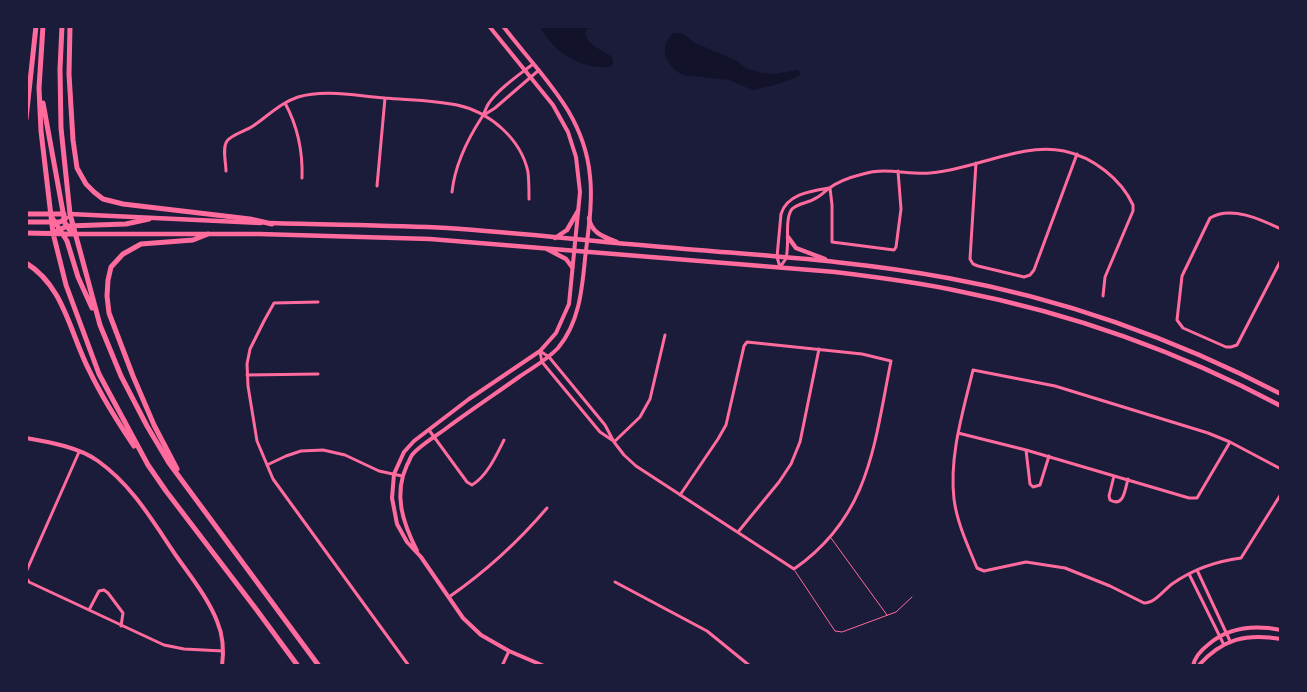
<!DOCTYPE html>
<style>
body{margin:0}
#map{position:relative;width:1307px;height:692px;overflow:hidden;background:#1b1b3a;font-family:Roboto,sans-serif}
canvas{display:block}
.frame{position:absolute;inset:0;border:28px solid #1b1b3a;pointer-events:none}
</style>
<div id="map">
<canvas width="1307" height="692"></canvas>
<div class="frame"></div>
</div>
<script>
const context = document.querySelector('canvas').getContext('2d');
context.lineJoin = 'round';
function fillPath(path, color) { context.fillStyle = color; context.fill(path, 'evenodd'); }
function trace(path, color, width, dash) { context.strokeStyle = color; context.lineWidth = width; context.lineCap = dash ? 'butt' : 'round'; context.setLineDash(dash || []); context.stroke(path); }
const water = new Path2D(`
 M540,26H603L587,29C580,43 604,50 613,58V64L610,67C582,70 552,52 540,26Z
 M674,33H681L695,43L735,60L748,69L762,73L774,74L798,70L801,74L794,78L775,85L753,90L729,80L683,75C666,67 657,46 674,33Z`);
const service = new Path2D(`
 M831,538L887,615
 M795,571L835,631L842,632L896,612L912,597`);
const minor = new Path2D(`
 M285,103C298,127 303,150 302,178
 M484,115L495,108L539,70
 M976,163L970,259L973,264L978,266L1024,277L1030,275L1034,270L1077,154
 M226,171C226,163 222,148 227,141C232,134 246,131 253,126C268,116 280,103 298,97C325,89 357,96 385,98C409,100 434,100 457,105C490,112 521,139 528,172C529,181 529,190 529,199
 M377,186L385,98
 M830,188L832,205V242L894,250L896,247L901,209L898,171
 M452,192C455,164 467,140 482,117C485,112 486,107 489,103C498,89 520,74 533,64
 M1281,229C1262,220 1231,205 1210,218L1182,276L1177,320L1183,328L1226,347H1231L1237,345L1281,260
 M780,267C782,264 785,261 786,258C790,245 784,219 792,209C798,203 809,203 816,198C821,196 824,192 828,189C838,181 851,177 863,174C886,167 908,175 930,173C974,170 1021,142 1064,151C1093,157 1121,179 1133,205V211L1105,277L1103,296
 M780,267L777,257L781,214C787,194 811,191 829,188
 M318,302L274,303L264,321L250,349L247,364L248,386L257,441L273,479L409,666
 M540,351L549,357L605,425L614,442L624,455L636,466L794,569C870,516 874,445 891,361L862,354L747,342L744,346L726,425L718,439L680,495
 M540,352L542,362L600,432L612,440
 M247,375L318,374
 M429,430L467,482L472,485C487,476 496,456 504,440
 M958,433L1026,450L1189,498H1197L1230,442
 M614,442L640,417L650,399L665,335
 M1026,450L1030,484L1033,487L1040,485L1049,456
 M267,465L286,456L301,451L323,450L345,455L379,471L402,476
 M1281,469L1230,442L1208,433L1055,386L973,370C963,412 949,456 954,499C957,523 968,546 977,568L984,571L1026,562L1065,568L1110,586L1144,603C1155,603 1164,590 1172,584C1192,570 1217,561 1241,558L1281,494
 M1114,476L1109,496L1110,500C1124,508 1125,489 1128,479
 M738,532L779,482L791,464L800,442L819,349
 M1197,570L1230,641
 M26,572L79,452
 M1189,574L1224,645
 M26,578L29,582L164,645L184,649L223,651
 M615,582L707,631L750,666
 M449,597C485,572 518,542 547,508
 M89,610L99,591L104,590L108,593L123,613L121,626
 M502,666L509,651`);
const tertiary = new Path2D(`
 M489,26L553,105L568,132L576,157L580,192L569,304L556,333L540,351L469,399L414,441L404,452L394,474L392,498L397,524L407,542L421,557L463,618L481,635L509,651L544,666
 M26,438C49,442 79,447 98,461C133,486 153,522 177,557C191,577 208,598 217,621C223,635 224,651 222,666
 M417,551C403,523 393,495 407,465C409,462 410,458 412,455C420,445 438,435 448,427C471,410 495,394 519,377C532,368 547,360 558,348C579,323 582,290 585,259C588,232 593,203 590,176C584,112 540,75 503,26
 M1193,666C1195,656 1201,650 1209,644C1229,627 1255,625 1281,630
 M1198,666C1222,639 1246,633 1281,639`);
const secondary = new Path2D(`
 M70,214L261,223
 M589,218C591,233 604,237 617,242
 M271,223C330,225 389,225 447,228C523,233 599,242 675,248C766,256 858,261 948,278C1064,299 1177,340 1281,394
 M75,234H259L430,239L835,272C876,277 917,282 958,291C1070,313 1180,352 1281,406
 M788,237L796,248L825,259
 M555,238L567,230L578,211
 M547,249L566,259L572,267`);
const primary = new Path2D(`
 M43,26L39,88L41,131L53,233L66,285L99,374L148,465L166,491L256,609L298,666
 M62,26L60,69L61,128L70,214L100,325L121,376L147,426L169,463L319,666
 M70,26L69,74L73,140L77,168L86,184L94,192L103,199L123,204L250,219L272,224
 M43,103L65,223L69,229L75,233
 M26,119L36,26
 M26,214H64
 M51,216L67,241L78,277L92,308
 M26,222H60L66,218
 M26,233L75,234
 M53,233L67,226L126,224L149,219
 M26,263C64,286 70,333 89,370C102,397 117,421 134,446
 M177,469L154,425L133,376L109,313L107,296L108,280L111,267L123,254L141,244L193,240L208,234`);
fillPath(water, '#12122b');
trace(service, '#ff6b9d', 1);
trace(minor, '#ff6b9d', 3);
trace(tertiary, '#ff6b9d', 4);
trace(secondary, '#ff6b9d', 4.5);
trace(primary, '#ff6b9d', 5);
</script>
